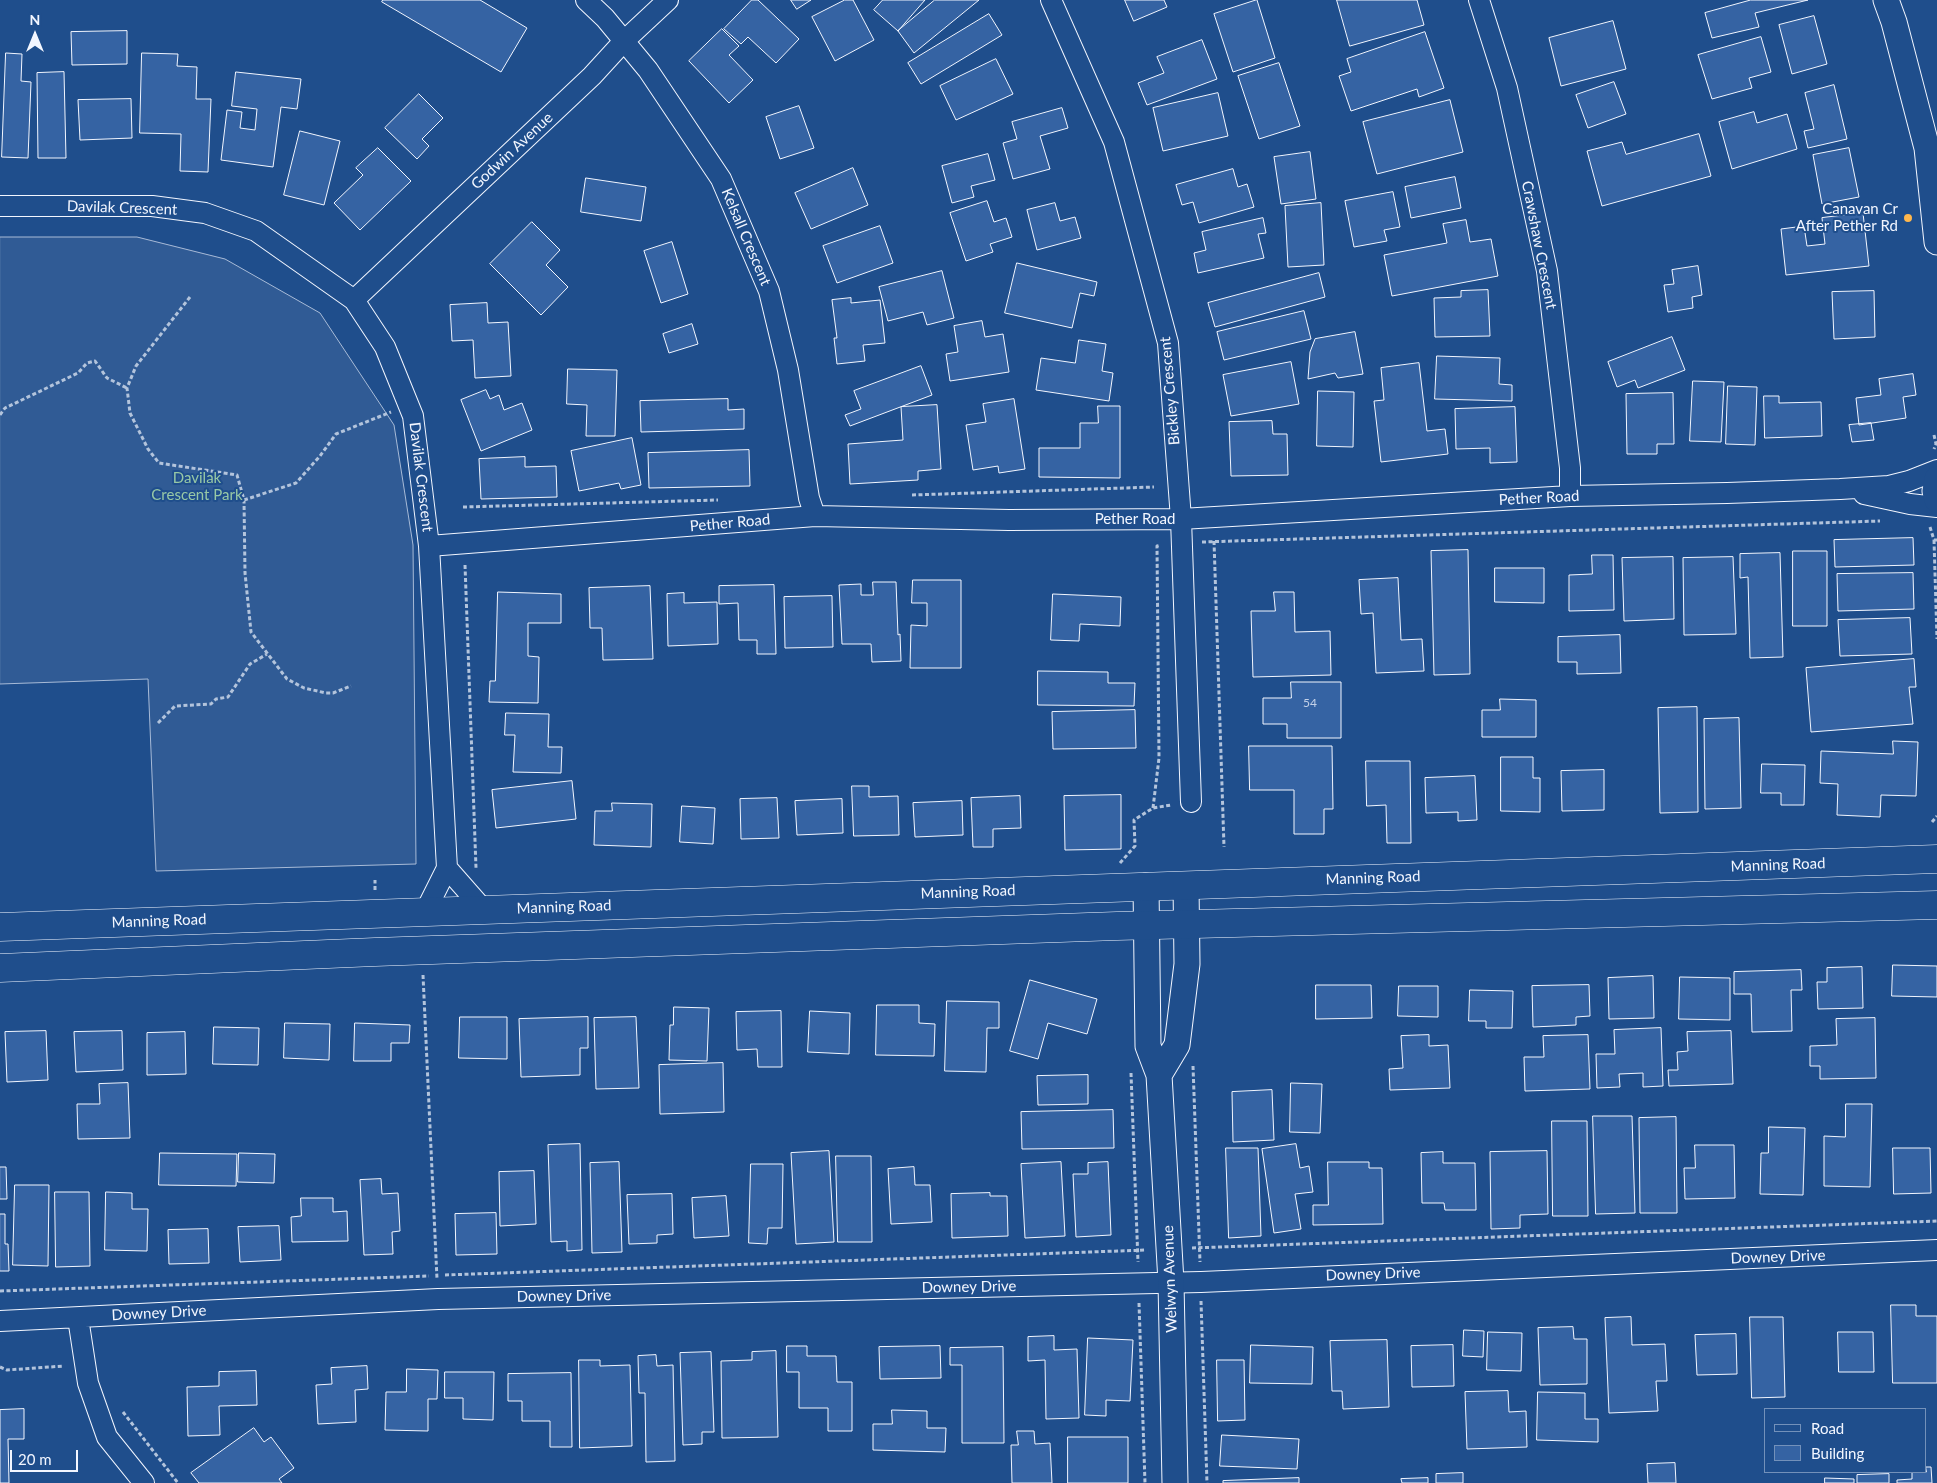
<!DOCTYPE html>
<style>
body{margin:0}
#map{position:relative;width:1937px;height:1483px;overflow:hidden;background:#1f4e8c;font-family:Lato,sans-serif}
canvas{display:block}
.legend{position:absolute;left:1764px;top:1408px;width:162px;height:65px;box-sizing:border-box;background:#1f4e8c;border:1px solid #7391ba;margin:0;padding:6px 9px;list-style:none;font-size:15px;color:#f2f6ff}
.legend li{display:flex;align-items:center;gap:10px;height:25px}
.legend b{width:25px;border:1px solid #7391ba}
.north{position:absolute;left:10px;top:10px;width:50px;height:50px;-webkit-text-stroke:4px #1f4e8c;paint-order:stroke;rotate:0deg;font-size:14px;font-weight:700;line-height:20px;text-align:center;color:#f2f6ff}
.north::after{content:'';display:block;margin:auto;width:18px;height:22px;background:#f2f6ff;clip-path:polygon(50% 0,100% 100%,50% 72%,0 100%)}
.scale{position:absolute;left:10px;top:1450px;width:68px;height:22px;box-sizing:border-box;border:2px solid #f2f6ff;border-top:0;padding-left:6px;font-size:15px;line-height:18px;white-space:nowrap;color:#f2f6ff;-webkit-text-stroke:4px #1f4e8c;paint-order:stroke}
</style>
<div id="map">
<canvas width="1937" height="1483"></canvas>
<ul class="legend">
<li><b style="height:6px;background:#1f4e8c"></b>Road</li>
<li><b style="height:14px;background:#3563a3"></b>Building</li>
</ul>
<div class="north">N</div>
<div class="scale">20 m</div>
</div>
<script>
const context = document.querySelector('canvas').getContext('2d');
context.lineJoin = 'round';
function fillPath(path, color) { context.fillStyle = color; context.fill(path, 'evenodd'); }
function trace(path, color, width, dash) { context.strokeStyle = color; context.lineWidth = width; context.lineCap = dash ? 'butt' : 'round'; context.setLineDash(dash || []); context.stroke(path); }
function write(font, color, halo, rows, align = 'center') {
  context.font = font + ' Lato,sans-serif'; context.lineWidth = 4; context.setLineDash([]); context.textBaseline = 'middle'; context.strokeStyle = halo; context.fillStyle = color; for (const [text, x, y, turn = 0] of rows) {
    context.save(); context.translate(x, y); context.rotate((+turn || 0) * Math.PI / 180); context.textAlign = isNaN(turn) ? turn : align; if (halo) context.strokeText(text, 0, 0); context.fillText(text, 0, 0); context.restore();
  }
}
const built = new Path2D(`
 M0,237H137L225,259L320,313L394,425L413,545L416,864L156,871L148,679L0,684Z`);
const building = new Path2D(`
 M383,0H480L527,28L501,72L382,2Z
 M752,0H758L799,39L776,63L748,37L741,44L724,29Z
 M791,0H811L797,9Z
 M845,0H853L874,40L835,61L812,17Z
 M883,0H925L898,31L874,10Z
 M935,0H979L914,53L898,31Z
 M1125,0H1164L1167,7L1134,21Z
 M1257,0L1275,58L1233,72L1214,14Z
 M1337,0H1417L1424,25L1350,46Z
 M1751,0H1808L1755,13L1759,27L1712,38L1705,13Z
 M989,14L1002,35L921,84L908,63Z
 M1814,16L1827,64L1792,74L1779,25Z
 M1613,21L1626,69L1561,86L1549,38Z
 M722,29L739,46L729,55L753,80L729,103L689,61Z
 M127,31V64L72,65L71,32Z
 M1425,32L1444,88L1419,97L1417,89L1351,111L1339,76L1351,72L1347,59Z
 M1761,37L1771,72L1749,78L1752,88L1712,99L1698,55Z
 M1202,40L1217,79L1147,105L1138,83L1164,73L1157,57Z
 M6,53L22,54L21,81L31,82L28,158L2,157Z
 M142,53L178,54L177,66L197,67L196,99H211L208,172L180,171L181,134L140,133Z
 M996,59L1013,94L956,120L940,86Z
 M1279,63L1300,126L1259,139L1238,76Z
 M64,72L66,158H38L37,73Z
 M236,72L301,79L297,109L281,107L273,167L221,160L227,110L242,112L240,128L255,130L257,109L232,106Z
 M1614,82L1626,114L1588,128L1576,95Z
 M1834,85L1847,139L1808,148L1804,131L1814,129L1805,93Z
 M1218,93L1228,136L1163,151L1153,108Z
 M419,94L443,118L422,139L429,146L417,159L385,128Z
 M131,99L132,138L80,140L78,100Z
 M1450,100L1463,152L1377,174L1363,122Z
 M799,106L814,148L780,159L766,117Z
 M1062,108L1068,128L1040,136L1050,169L1013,179L1003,143L1017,139L1012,122Z
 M1754,112L1757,123L1787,114L1797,149L1732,169L1719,122Z
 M300,131L340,141L324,205L284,195Z
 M1699,134L1711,176L1602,206L1587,151L1622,142L1626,154Z
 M378,148L411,181L360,230L334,203L363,175L356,168Z
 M1849,148L1859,197L1822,204L1813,155Z
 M1310,152L1316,199L1281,204L1274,157Z
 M988,154L995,180L971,186L974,197L952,203L942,166Z
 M853,168L868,205L811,229L795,193Z
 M1233,169L1238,187L1247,184L1254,207L1199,223L1193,202L1182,205L1176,185Z
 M1455,177L1461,208L1411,218L1405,187Z
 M586,178L646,187L641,221L581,212Z
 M1393,192L1400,227L1384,230L1387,241L1354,247L1345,201Z
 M987,201L994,222L1006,218L1012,237L990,244L993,252L966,261L950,213Z
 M1055,203L1060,221L1075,217L1081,238L1037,250L1027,210Z
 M1321,203L1324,265L1288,267L1285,206Z
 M1863,213L1869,266L1786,275L1781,229L1804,226L1807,246L1825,244L1822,218Z
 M1263,218L1266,233L1258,234L1264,258L1198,273L1194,253L1206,250L1202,232Z
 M1466,220L1470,242L1491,239L1498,276L1392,296L1384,255L1447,243L1443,224Z
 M532,222L560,250L546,265L568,287L541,315L490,264Z
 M880,226L893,263L837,283L823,246Z
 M672,242L688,294L661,303L644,251Z
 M1017,263L1097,282L1094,296L1080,293L1072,328L1005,313Z
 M1698,266L1702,295L1692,297L1693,308L1668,312L1664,285L1674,284L1672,270Z
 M942,271L954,318L927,325L923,312L888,321L879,287Z
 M1319,273L1325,297L1215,327L1208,303Z
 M1488,290L1490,336L1435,337L1434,298L1461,297V291Z
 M1874,291L1875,337L1834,339L1832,292Z
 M851,298V303L880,300L885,343L863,345L865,361L837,364L834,338H837L832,300Z
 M487,303L488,323L508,322L511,376L475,378L473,340L452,341L450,305Z
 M1304,311L1311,339L1224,360L1217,332Z
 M982,321L985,337L1003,334L1009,372L950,381L946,354L958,352L954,326Z
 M692,324L698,344L669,353L663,334Z
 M1355,332L1363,374L1338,378L1335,373L1308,379L1310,352L1315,339Z
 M1672,337L1685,370L1638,388L1635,380L1617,387L1608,362Z
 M1079,340L1106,344L1102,371L1113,373L1109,401L1036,390L1041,358L1075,363Z
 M1437,356L1500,358L1499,384L1512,385V401L1435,399Z
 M1291,362L1299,404L1231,416L1223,375Z
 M1419,363L1427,431L1445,429L1448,454L1381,462L1374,401L1384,400L1381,368Z
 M921,366L932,395L850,426L845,415L861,409L854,391Z
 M568,369L617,370L615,436H586L587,405L567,404Z
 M1913,374L1916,395L1903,397L1906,418L1859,425L1856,398L1881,395L1879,379Z
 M1693,381L1724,382L1721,442L1690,441Z
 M1728,386L1757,387L1755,445L1726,444Z
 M486,390L490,399L499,395L504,410L522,403L532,430L481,451L461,400Z
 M1318,391L1354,392L1353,447L1317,446Z
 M1673,393L1674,444H1657V454H1627L1626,394Z
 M1764,396H1779V403L1821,402L1822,436L1765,438Z
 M728,399V410L744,409V429L641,432L640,401Z
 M1014,399L1025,469L999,473L998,466L973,470L966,425L986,422L983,404Z
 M937,405L941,469L918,471V480L850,484L848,444L903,440L901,407Z
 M1098,406H1120V478L1039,477V448H1080V423H1098Z
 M1515,407L1517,462L1490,463V448L1456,449L1455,409Z
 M1272,421L1273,434H1287L1288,475L1231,476L1229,422Z
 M1871,423L1874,440L1852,442L1849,425Z
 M632,438L641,485L621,489L619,483L579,491L571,451Z
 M749,450L750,486L649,488L648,453Z
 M525,457V467L556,466L557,497L481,499L479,459Z
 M1913,538L1914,565L1835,567L1834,540Z
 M1468,550L1470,674L1434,675L1431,551Z
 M1793,551H1827V626H1793Z
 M1780,553L1783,657L1750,658L1748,577L1740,578V554Z
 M1592,555H1613L1614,610L1569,611V575L1592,574Z
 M1673,557L1674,619L1624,621L1622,558Z
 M1733,557L1736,634L1684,635L1683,558Z
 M1495,568H1544V603L1495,602Z
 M1913,573L1914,609L1838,611L1837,574Z
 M1398,578L1401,640L1422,639L1424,671L1376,673L1373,613L1361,614L1359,580Z
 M913,580H961V668H910L911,625L927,626V603H912Z
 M873,582H896L898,635L900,634L901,661L872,662L871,644H842L839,585L861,584V595H873Z
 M774,585L776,654H757V640H739L738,603L719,604V586Z
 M650,586L653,659L603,660L602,628H590L589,588Z
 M498,592L561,594V623H528V656L539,657L538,703L489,702L490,681H495Z
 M1274,592H1294L1295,632L1330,631L1331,675L1253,677L1251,611H1275Z
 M684,593V603L717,602L718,644L668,646L667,594Z
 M1053,594L1121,597L1120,626L1080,624L1079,641L1051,640Z
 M832,596L833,647L785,648L784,597Z
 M1910,618L1912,654L1840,656L1838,620Z
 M1620,635L1621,673L1577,674V662H1558V637Z
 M1914,659L1916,687H1909L1913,724L1811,732L1806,668Z
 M1038,671L1108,672V683H1135L1134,706L1038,705Z
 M1291,682H1341V738H1287V724H1263V698H1291Z
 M1500,699L1536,700V737H1482V710H1500Z
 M1697,707L1698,812L1660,813L1658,708Z
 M1135,710L1136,748L1053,749L1052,712Z
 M506,713L549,714L548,747H562L561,773L513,772L515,735H505Z
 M1739,718L1741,808L1705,809L1704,719Z
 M1893,741L1918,742L1916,796L1881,795L1880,817L1837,815L1838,784L1820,783L1821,751L1893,754Z
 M1249,746H1332L1333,809H1324V834H1294V790H1250Z
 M1501,757H1533V778H1540V812L1501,811Z
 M1366,761H1410L1411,843H1387L1386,805L1367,806Z
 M1762,764L1805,765L1804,805H1781V793H1761Z
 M1604,770V810L1562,811L1561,771Z
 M1475,776L1477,820L1458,821V812L1426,813L1425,778Z
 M572,781L576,819L496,828L492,790Z
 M852,786H869V797L898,796L899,835L854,836Z
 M1121,795V849L1065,850L1064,796Z
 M1020,796L1021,828L993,829V847H973L971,798Z
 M777,798L779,838L741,839L740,799Z
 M842,799L843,833L797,835L795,801Z
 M962,801L963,835L915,837L913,803Z
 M612,803L652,804L651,847L594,845L595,811H612Z
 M682,806L715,808L713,844L680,842Z
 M1893,965L1937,966V997L1892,996Z
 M1862,967L1863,1008L1818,1009L1817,982H1827V968Z
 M1801,970L1802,990H1791L1792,1031L1752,1032L1751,994H1734V972Z
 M1653,976L1654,1018L1609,1019L1608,978Z
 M1680,977L1730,978V1020L1679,1019Z
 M1030,980L1097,999L1087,1034L1048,1023L1038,1059L1010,1051Z
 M1316,985H1371L1372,1018L1316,1019Z
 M1589,985L1590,1016L1576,1017V1025L1533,1027L1532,986Z
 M1399,986H1438V1017L1398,1016Z
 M1470,990L1513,991L1512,1028H1486V1021H1469Z
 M947,1001L999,1002V1028H987L986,1072L945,1071Z
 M877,1005H919V1023L935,1024L934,1056L876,1055Z
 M674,1007L709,1008L707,1061L669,1060L670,1025H673Z
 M781,1011L782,1067H758L757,1049L737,1050L736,1012Z
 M810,1011L850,1013L849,1054L808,1052Z
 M460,1017H507V1059L459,1058Z
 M588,1017V1048H580V1075L521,1077L519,1019Z
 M636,1017L639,1088L596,1089L594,1018Z
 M1875,1018L1876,1078L1820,1079V1066H1810V1046L1837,1045L1836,1019Z
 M285,1023L330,1024L329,1060L284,1058Z
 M355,1023L410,1025L409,1043H391V1061H354Z
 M214,1027L259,1028L258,1065L213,1064Z
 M1661,1028L1663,1086L1643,1087V1073L1619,1074L1620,1087L1597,1088L1596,1054H1615L1614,1030Z
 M46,1031L48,1080L7,1082L5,1032Z
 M122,1031L123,1070L76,1072L74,1032Z
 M1731,1031L1733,1084L1669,1086L1668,1070H1678L1677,1052L1688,1051L1687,1032Z
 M185,1032L186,1074L147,1075V1033Z
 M1429,1035V1046L1448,1045L1450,1088L1390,1090L1389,1069L1403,1068L1401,1036Z
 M1588,1035L1590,1089L1525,1091L1524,1057H1544L1543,1036Z
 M723,1063L724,1112L660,1114L659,1065Z
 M1088,1075V1104L1038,1105L1037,1076Z
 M128,1083L130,1138L78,1139L77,1104H100L99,1084Z
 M1291,1083L1322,1084L1320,1133L1290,1132Z
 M1272,1090L1274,1140L1233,1142L1232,1092Z
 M1846,1104H1872L1870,1187L1824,1186V1136L1845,1137Z
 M1113,1110L1114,1148L1022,1149L1021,1112Z
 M1593,1116H1632L1635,1213L1596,1214Z
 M1676,1117L1677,1213H1640L1639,1118Z
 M1552,1121H1587L1588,1216H1553Z
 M1769,1127L1805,1128L1803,1195L1760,1194L1761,1153H1768Z
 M580,1144L582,1250L567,1251V1241L551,1242L548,1145Z
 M1296,1144L1300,1168L1309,1166L1313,1192L1295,1194L1301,1229L1274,1233L1262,1149Z
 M1695,1145H1734L1735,1198L1685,1199L1684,1168H1695Z
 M1226,1148H1258L1261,1236L1229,1238Z
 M1893,1148H1930L1931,1193L1894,1194Z
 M829,1151L834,1242L796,1244L791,1153Z
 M1547,1151L1548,1214L1520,1215V1228L1491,1229L1490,1152Z
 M1443,1152V1163H1475L1476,1210H1445L1444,1203H1422L1421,1153Z
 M160,1153L237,1154L236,1186L159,1185Z
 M239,1153L275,1154L274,1183L238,1182Z
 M836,1156H871L872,1242H838Z
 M619,1162L622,1252L592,1253L590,1163Z
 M1061,1162L1065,1236L1025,1238L1021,1164Z
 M1108,1162L1111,1235L1076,1237L1073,1174H1088V1163Z
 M1328,1162H1369V1168H1382L1383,1224L1313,1225V1205H1328Z
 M751,1164H783L782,1228H768L767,1244L749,1243Z
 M0,1167H6L7,1199H0Z
 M914,1167L915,1185H930L932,1222L891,1224L888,1169Z
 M534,1171L536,1224L500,1226L499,1172Z
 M381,1179L382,1194L398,1193L400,1231L392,1232L393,1254L364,1255L360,1180Z
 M15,1185H49L48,1266L13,1265Z
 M55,1192H89L90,1266L56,1267Z
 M106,1192L132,1193V1209H148L147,1251L105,1250Z
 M990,1193V1196H1007L1008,1236L952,1238L951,1194Z
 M672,1194L673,1234L657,1235V1243L629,1244L627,1195Z
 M726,1196L729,1236L694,1238L692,1198Z
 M301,1198H333V1212L347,1211L348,1241L292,1242L291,1217L301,1216Z
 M496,1213L497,1254L456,1255L455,1214Z
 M0,1214H5V1244H8L9,1271H0Z
 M279,1226L281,1260L240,1262L238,1227Z
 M208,1229L209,1263L169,1264L168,1230Z
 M1891,1305H1916V1316H1937V1383H1893Z
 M1631,1317L1632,1345L1665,1344L1667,1381H1656L1658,1411L1609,1413L1605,1318Z
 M1750,1317H1783L1785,1397L1752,1398Z
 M1573,1327L1574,1339H1587V1384L1540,1385L1538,1328Z
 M1464,1330L1484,1331L1483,1357L1463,1356Z
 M1488,1332L1522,1333L1521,1371L1487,1370Z
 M1838,1332H1873L1874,1372H1839Z
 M1736,1334L1737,1374L1697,1375L1695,1335Z
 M1054,1336V1350L1077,1349L1079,1418L1046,1419L1045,1360L1028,1361V1337Z
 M1088,1338L1133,1340L1130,1401L1106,1400V1416L1085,1415Z
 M1387,1340L1389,1407L1343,1409L1342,1391H1332L1330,1341Z
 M1251,1345L1313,1347L1312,1384L1250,1383Z
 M1453,1345L1454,1386L1412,1387L1411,1346Z
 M787,1346H807V1356H836L837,1382H852V1431H828V1408H799V1372H787Z
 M940,1346L941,1378L880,1379L879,1347Z
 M1003,1347L1004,1443H962V1365H950V1348Z
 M776,1351L778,1437L722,1438L721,1361L752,1360V1352Z
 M711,1352L714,1432H702V1444L683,1445L680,1353Z
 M656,1355L657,1366L673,1365L675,1461L646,1462L645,1393H639L638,1356Z
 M579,1360H600V1366L630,1365L632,1446L580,1448Z
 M1217,1360H1244L1245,1420L1218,1421Z
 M367,1366L368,1389L355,1390L356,1422L318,1424L316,1385L332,1384L331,1368Z
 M407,1369L438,1370L437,1399H428V1431L385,1430L386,1392H406Z
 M256,1371L257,1405L219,1406L220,1435L188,1436L187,1387L219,1386V1372Z
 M445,1372H494L493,1420L463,1419V1398H445Z
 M571,1373L572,1447H550V1421H522V1401H508V1374Z
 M1508,1391L1509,1412L1526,1411L1527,1447L1467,1449L1465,1392Z
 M1538,1392L1585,1393V1419H1598V1442L1537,1440Z
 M24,1409V1439H8L9,1483H0V1410Z
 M892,1410L927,1411V1428H946L945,1452L873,1450V1424H892Z
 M254,1428L264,1442L271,1437L294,1468L279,1479L282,1483H199L191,1473Z
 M1017,1431H1034L1035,1444L1050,1443L1052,1483H1012L1011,1445H1018Z
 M1222,1435L1299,1439L1297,1469L1220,1466Z
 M1068,1437H1128V1483H1068Z
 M1675,1463L1676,1483H1648L1647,1464Z
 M1926,1467H1931L1932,1483H1897V1480L1912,1479V1472H1926Z
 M1463,1473V1483H1436V1474Z
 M1889,1474V1483H1857V1475Z
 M1299,1478V1483H1223V1481Z
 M1428,1478V1483H1402L1401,1479Z
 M1825,1478L1854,1479V1483H1825Z`);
const path = new Path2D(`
 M190,297L136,366L127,388L130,413L148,449L159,463L237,475L244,500L245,573L251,632L287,679L304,688L326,693H333L351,686
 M0,415L5,408L78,373L87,363L95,361L107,378L127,388
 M1934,435L1936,444L1934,449
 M912,495L1154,487
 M244,500L296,483L320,456L336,434L391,412
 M463,507L718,500
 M1930,527L1934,540H1937
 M1934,540L1937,639
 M1214,541L1224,847
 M1202,542L1880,521
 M465,565L476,868
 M158,723L175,706L211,704L216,699L228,697L250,664L267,654
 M1153,808L1159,758L1157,546L1161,545
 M1932,822L1937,816
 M1120,863L1135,846L1134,820L1153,808L1171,805
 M375,890V880
 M423,975L437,1279
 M1193,1066L1200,1262
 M1131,1073L1138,1262
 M1192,1248L1937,1221
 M445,1275L1146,1250
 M0,1291L429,1276
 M1201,1301L1207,1483
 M1139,1303L1145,1483
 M0,1367L7,1370L64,1366
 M123,1412L178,1483`);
const minor = new Path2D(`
 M586,0L605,18L648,70L721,179L769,291L788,370L809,498L815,516
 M1051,0L1114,142L1168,343L1181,519L1191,802
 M1479,0L1507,88L1547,271L1570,468V496
 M0,206H152L205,213L256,231L354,300L385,347L413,416L429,546L447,868L425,912
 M354,300L592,76L624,41L668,0
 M1864,494L1910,504L1937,507
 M429,546L815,516L1009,520L1181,519L1570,496L1727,493L1840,489L1889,486L1909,481L1937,470
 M447,868L483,909
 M78,1318L88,1383L107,1437L144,1483
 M0,1321L438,1299L1201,1282L1937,1250`);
const tertiary = new Path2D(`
 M1886,0L1894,22L1927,148L1937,242
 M1937,479L1935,491L1937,500
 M1146,886L1148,1046L1159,1075L1171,1282L1175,1483
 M1159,1075L1177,1045L1187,964L1186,885`);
const primary = new Path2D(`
 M0,927L1937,859
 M0,968L375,952L1117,926L1937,905`);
const markers = [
 [1908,218,5,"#ffb74d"]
];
const numberNames = [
 ["54",1310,703]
];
const streetNames = [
 ["Godwin Avenue",512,151,-43],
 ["Davilak Crescent",122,208,2],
 ["Kelsall Crescent",746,237,67],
 ["Crawshaw Crescent",1539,245,79],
 ["Bickley Crescent",1170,391,-95],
 ["Davilak Crescent",421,477,83],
 ["Pether Road",1539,498,-3],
 ["Pether Road",1135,519],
 ["Pether Road",730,523,-5],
 ["Manning Road",1778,865,-2],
 ["Manning Road",1373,878,-2],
 ["Manning Road",968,892,-2],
 ["Manning Road",564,907,-2],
 ["Manning Road",159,921,-2],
 ["Downey Drive",1778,1257,-2],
 ["Downey Drive",1373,1274,-2],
 ["Welwyn Avenue",1170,1279,-92],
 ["Downey Drive",969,1287,-1],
 ["Downey Drive",564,1296,-1],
 ["Downey Drive",159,1313,-3]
];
const poiNames = [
 ["Canavan Cr",1898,209],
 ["After Pether Rd",1898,226]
];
const parkNames = [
 ["Davilak",197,478],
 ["Crescent Park",197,495]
];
fillPath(built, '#305b95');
trace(built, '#a8bbd7', 1);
fillPath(building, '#3563a3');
trace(building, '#f2f6ff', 1);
trace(minor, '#f2f6ff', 22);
trace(tertiary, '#f2f6ff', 27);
trace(primary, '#f2f6ff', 29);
trace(path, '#b3c4dc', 3, [4, 2.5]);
trace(minor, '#1f4e8c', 20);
trace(tertiary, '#1f4e8c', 25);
trace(primary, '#1f4e8c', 28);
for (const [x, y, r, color] of markers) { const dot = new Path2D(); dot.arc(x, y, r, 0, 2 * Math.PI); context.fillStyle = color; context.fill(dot); trace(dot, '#1f4e8c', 2); }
write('12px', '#c3d1e8', null, numberNames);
write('15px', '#f2f6ff', '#1f4e8c', streetNames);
write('15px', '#f2f6ff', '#1f4e8c', poiNames, 'right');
write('15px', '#97c8a6', '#1f4e8c', parkNames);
</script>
